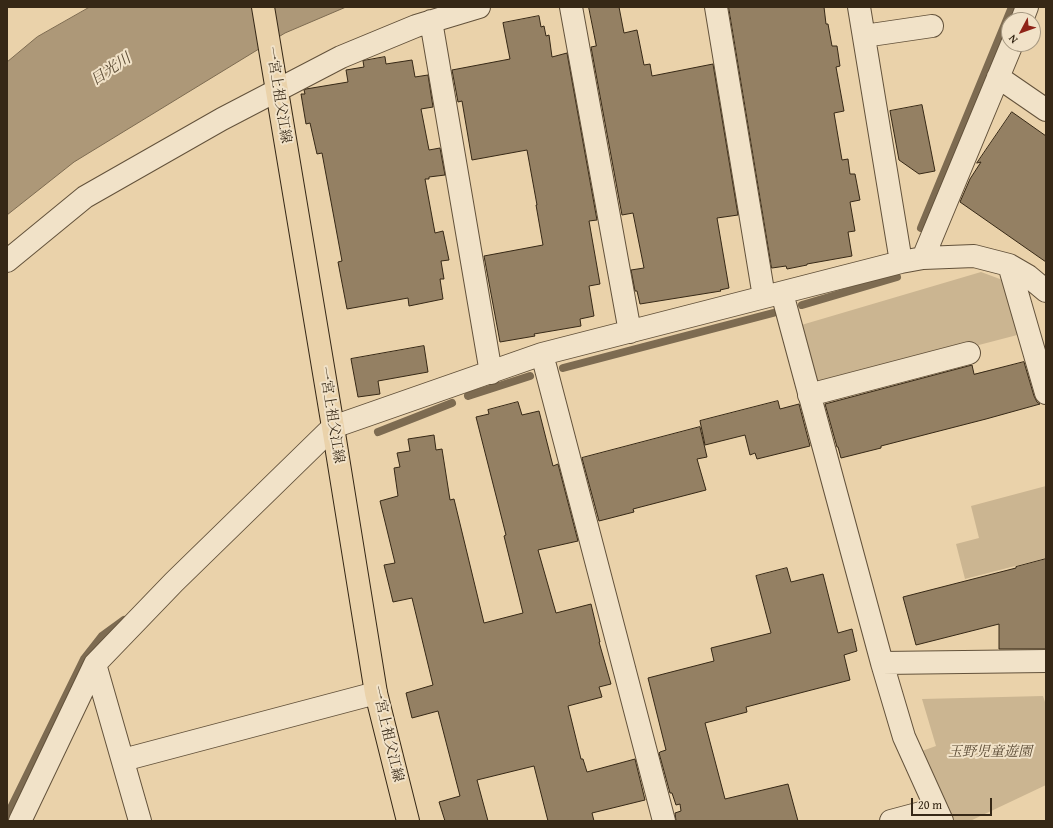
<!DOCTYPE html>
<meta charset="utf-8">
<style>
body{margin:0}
#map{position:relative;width:1053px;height:828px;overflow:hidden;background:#ead2aa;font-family:"Gentium Book Plus",serif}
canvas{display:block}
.frame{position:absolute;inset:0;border:8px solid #362816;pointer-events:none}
.north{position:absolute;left:1001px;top:12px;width:40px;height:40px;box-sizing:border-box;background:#f1e2c8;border:1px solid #a69881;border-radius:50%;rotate:229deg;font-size:11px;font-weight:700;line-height:16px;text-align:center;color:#362816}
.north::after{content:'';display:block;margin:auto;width:14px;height:18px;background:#8f2418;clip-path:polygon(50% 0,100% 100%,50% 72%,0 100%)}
.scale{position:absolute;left:911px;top:798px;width:81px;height:18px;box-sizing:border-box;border:2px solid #362816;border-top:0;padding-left:5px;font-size:12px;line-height:14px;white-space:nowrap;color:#362816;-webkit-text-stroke:3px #f1e2c8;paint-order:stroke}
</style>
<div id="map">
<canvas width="1053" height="828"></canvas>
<div class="frame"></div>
<div class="north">N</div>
<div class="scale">20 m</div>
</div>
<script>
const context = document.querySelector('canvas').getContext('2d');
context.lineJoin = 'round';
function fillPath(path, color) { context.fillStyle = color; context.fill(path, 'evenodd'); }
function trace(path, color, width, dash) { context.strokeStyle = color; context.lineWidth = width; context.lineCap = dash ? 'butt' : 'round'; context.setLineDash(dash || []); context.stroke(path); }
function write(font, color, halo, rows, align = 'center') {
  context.font = font + ' "Gentium Book Plus","Noto Serif JP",serif'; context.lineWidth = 4; context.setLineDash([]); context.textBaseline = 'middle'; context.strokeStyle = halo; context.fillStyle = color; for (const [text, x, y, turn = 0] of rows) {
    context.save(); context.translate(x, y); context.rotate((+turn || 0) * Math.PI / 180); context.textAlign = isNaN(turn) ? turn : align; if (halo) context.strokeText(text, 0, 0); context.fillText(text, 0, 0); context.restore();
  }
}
const green = new Path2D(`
 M981,272L1008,282L1021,334L814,388L798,326Z
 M1046,486V558L965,579L956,544L979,538L971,506Z
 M1043,696L1046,705V785L970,821H951L919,752L936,746L922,699Z`);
const water = new Path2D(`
 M90,7H346L285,33L74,162L7,215V62L37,37Z`);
const stream = new Path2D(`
 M921,228L1012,7
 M802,305L897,277
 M563,368L773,313
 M468,396L530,376
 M378,432L452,403
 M7,816L84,659L102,636L124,620`);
const building = new Path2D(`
 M589,7H619L624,33L637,30L644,65L650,64L652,76L713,64L738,215L717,218L729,288L720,290L721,291L640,304L637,291H635L631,270L644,268L633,213L622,215L591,47L596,46Z
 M729,7H824L826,24H828L832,46H837L840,66L836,67L844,111L834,113L842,160L848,159L850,174H855L860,200L850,202L855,231L848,232L852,256L807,264V265L787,269L786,266L772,268Z
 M539,16L541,27L544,26L546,36L549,35L552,57L567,53L597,220L589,221L600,284L589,286L594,316L580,319L581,326L534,334L535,336L500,342L484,256L543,245L536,205H537L527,150L472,160L462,101L458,102L452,70L510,59L503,23Z
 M385,57L386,64L412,60L415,77L428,75L433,107L421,109L429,150L440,148L445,175L429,177V179H425L435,233L443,231L449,260L441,261L444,279H440L443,299L409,306L408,298L347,309L338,262L342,261L322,153L317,154L310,123L306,124L301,94H305L304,90L306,89L348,82L346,70L364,67L363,61Z
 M922,105L935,171L919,174L899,160L890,111Z
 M1012,112L1046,136V262L960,202L970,179L981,162L977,163Z
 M424,346L428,372L378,381L380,394L358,397L351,359Z
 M1024,362L1034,396L1037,402L1040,404L986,419L881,446V448L841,458L838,447H837L825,404L972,365L974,374Z
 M778,401L780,409L799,404L810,446L757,459L755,453L750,455L745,435L705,445L700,421Z
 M518,402L522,415L539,411L553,466L558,464L578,541L538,550L556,613L591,604L600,642H599L611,684L599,687L602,697L568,706L581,759H583L587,772L635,759L645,800L592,813L594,821H548L534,766L477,780L488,821H445L439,802L460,796L438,711L412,718L406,693L433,685L412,598L393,602L384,565L395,563L380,501L398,496L394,468L400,467L397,453L410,451L408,439L434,435L436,450L442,449L450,500L454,499L484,623L523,613L504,536L506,535L476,417L489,414L488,410Z
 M700,427L707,457L697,459L706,490L633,509L634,512L599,521L582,458Z
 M1046,559V649H999V624L916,645L903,597L1016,568V567Z
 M787,568L791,582L823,574L838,633L852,629L857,651L844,655L850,680L746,707L747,712L705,723L725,799L788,784L798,821H676L675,813L681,811L680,804L676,805L672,793H670L659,753L660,752L666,750L648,678L714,661L711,648L771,633L756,576Z`);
const minor = new Path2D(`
 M571,7L630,332
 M716,7L764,297
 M859,7L901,262
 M1022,20L1027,7
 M431,21L491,373
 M864,36L932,26
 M998,77L1046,110
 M923,258L1012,44
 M7,261L85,197L222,119L341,57L416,26L479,7
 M1009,265L1046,393
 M782,293L882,663L904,737L942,821
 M542,354L664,821
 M809,395L969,353
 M882,663L1046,661
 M95,664L140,821
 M123,760L376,693
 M20,821L95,664L174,582L333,427L542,354L901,262L923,258L974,256L1009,265L1028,276L1046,291
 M891,821L936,809`);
const major = new Path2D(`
 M263,7L333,427L376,693L408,821`);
const streetNames = [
 ["一宮上祖父江線",278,95,81],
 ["一宮上祖父江線",331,415,81],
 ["一宮上祖父江線",387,734,77]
];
const parkNames = [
 ["玉野児童遊園",990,752]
];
const waterNames = [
 ["日光川",111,70,-34]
];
fillPath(green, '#cbb591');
fillPath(water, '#ad9878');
trace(water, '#7d6b51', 1);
trace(stream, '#7d6b51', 8);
fillPath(building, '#948063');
trace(building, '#362816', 1);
trace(minor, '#63523b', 24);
trace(major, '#362816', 24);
trace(minor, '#f1e2c8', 22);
trace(major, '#ead2aa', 22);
write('14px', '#362816', '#f1e2c8', streetNames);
write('italic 14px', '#5b4b35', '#f1e2c8', parkNames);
write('italic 15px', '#5a4a33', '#f1e2c8', waterNames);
</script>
